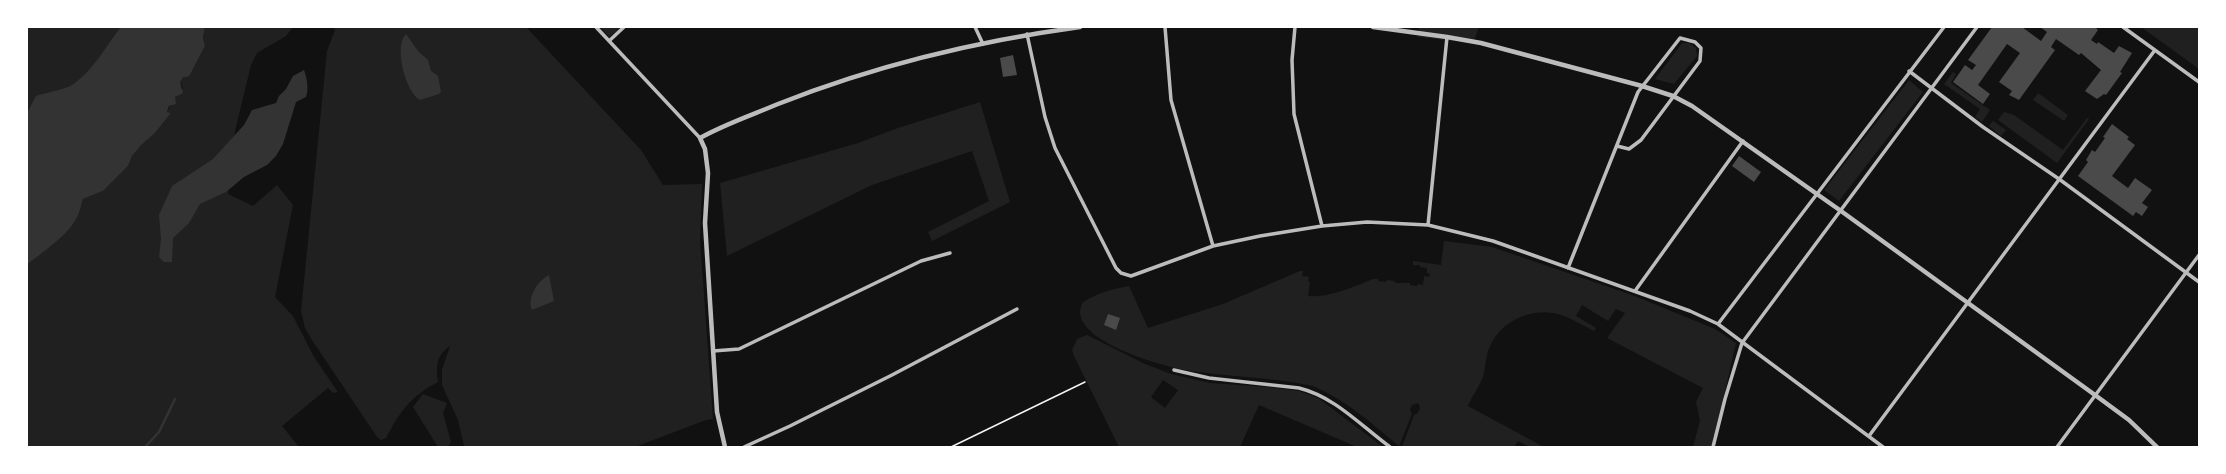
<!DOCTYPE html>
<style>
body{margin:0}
#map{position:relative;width:2226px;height:474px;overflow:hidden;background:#111;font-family:"PT Sans Narrow",sans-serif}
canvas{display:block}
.frame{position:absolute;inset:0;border:28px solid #fff;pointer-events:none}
</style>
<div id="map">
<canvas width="2226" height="474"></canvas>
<div class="frame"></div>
</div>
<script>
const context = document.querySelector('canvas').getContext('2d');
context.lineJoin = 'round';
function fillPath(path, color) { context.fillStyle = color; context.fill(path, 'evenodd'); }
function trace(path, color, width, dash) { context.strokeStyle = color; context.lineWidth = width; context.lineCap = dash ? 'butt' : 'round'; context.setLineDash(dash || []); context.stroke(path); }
const green = new Path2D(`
 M27,27H124L105,54L27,140Z
 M205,27H293L286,36L257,53L251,65L235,131L228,194L253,206L277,185L293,205L275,297L293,316L314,357L338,392L333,393L328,388L282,426L299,447H27V265C53,242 71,234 83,199L103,191L128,166L132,156L141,144L155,133L171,113L167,112L175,97L183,88L180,82L183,76L190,75L205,46L203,38Z
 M333,27H526L641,150L663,185L702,184L700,240L713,419L706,420L635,447H460L464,446L458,420L442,385V370L450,346C436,356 436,365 438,382C410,397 401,410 386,438L381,440L377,437L312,340L305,328L301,311L327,51L335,30Z
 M600,27H621L609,37Z
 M1419,27H1479L1473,43L1418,37Z
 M2141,27H2199V69Z
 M1682,43H1689L1696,48L1697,56L1674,84L1655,79Z
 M1953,72L1956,74L1951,83L1990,110L1982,122L1975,117L1980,109L1944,84Z
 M1909,80L1923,92L1839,201L1824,190Z
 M2038,93L2068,115L2064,121L2033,100Z
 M980,102L1010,202L932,241L928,232L989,201L972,151L872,185L727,256L720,183L858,143L895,129Z
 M2004,112L2014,115L2063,150L2087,118L2089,119L2057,163L1998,120Z
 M1993,121L2006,130L2001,136L1989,126Z
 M1444,241L1492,247L1632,295L1715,329L1736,343L1712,447H1693L1700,421L1696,402L1703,388L1607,338L1625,313L1616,309L1608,321L1582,305L1576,316L1596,328L1594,331C1584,326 1574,320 1564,316C1537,305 1503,319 1491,344C1486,353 1486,363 1484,373C1481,385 1472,396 1468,406L1544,447H1529L1518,441L1514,447H1402L1414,415L1418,413L1420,408L1418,403L1412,405L1410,409L1412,414L1399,446C1371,423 1346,400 1313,386C1271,377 1227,377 1185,370C1161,366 1062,338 1083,302C1098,293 1112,289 1129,286L1148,328L1223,304L1300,271H1303L1302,276L1309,277L1308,281L1310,282L1308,296C1324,298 1345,290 1361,284C1367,282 1372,278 1378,279V281L1386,282L1387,280L1395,281V283H1410V285L1417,286L1418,284L1423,285L1424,276L1429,277L1430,274L1427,273V268L1420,267V265H1413V261L1441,265Z
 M1087,335L1145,364L1171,374L1210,383L1267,387L1299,391L1318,398L1383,447H1357L1259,405L1240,447H1119L1074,356L1072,350L1077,339ZM1163,380L1178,390L1165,408L1151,397Z
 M423,394L447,403L443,413L451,442L448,447H438L413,407Z`);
const water = new Path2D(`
 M121,27H205L203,38L205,46L190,75L187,77H183L180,82L183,93L175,97L176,104L169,106L167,112L171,113L155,133L141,145L132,156L128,166L103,191L83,199C81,205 80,211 77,217C67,237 43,251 27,265L28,111L36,96C45,93 66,89 72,85C93,71 106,46 121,27Z
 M406,34L418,51L428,60L431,71L438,76L441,92L439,94L420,100C406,93 393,46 406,34Z
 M304,70C307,78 309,89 306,97L296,102L283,144L276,156L267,165L244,177L226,192L200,204L189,223L173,238L172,262H164L159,257L161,239L159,215L172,186L213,159L244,125L252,110L276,103L279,96L286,89L293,76Z
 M549,275L554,301L532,310C527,298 537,281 549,275Z`);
const stream = new Path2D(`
 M145,447L159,432L175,399`);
const building = new Path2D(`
 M1992,27H2022L2041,41L2047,32L2040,27H2095L2098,30L2091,40L2097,44L2098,42L2114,53L2119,46L2132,53L2120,72L2122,73L2106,95L2104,94L2097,99L2085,91L2101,70L2081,53L2079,55L2056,39L2051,47L2055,50L2019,100L2009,95L2012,91L1999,82L2020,53L2007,44L1978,85L1990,94L1983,104L1953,82L1965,65L1972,70L1976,65L1968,60Z
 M1013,55L1017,75L1003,77L1000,58Z
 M2112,124L2129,137L2127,139L2135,145L2112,176L2128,188L2135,178L2152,190L2142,203L2148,207L2142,216L2136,212L2133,216L2078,176L2088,162L2086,160L2092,150L2095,152L2105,138L2103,137Z
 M1739,156L1761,172L1754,182L1732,166Z
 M1108,314L1120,318L1116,330L1104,325Z`);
const path = new Path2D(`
 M951,447L1085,382`);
const minor = new Path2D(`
 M596,27L700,138
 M975,27L983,44
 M1165,27L1171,100L1213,246
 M1295,27L1292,60L1294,114L1322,226
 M2123,27L2199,82
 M1027,34L1045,117L1055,148L1116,268L1121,273L1131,276L1213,246L1260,236L1322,226L1367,222L1428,225L1493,241L1690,311L1718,324L1883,447
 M609,41L624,27
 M1909,71L1983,127L2059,179L2199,282
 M1428,225L1447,37
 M1568,268L1638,92L1680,38L1695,42L1701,48L1700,61L1641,140L1629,149L1617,146
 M1635,291L1743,141
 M1718,324L1944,27
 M713,351L739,349L921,261L950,253
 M1174,370L1209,378L1299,388C1335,397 1360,425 1390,447
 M1869,436L2155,50
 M744,447L790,426L892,375L1017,309
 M1713,447L1725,399L1742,343L1977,27
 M2057,447L2199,255`);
const tertiary = new Path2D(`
 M1373,27L1447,37L1481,43L1642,86L1673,96L1692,106L1841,211L2095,395L2129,420L2157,447
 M725,447L717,412L705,223L708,173L705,149L700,138C725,124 752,115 778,104C874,66 977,41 1080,27`);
fillPath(green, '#202020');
fillPath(water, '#333');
trace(stream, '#333', 2.5);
fillPath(building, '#4a4a4a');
trace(path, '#f5f5f5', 1.5);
trace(minor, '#bcbcbc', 3.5);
trace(tertiary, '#bcbcbc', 4.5);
</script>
